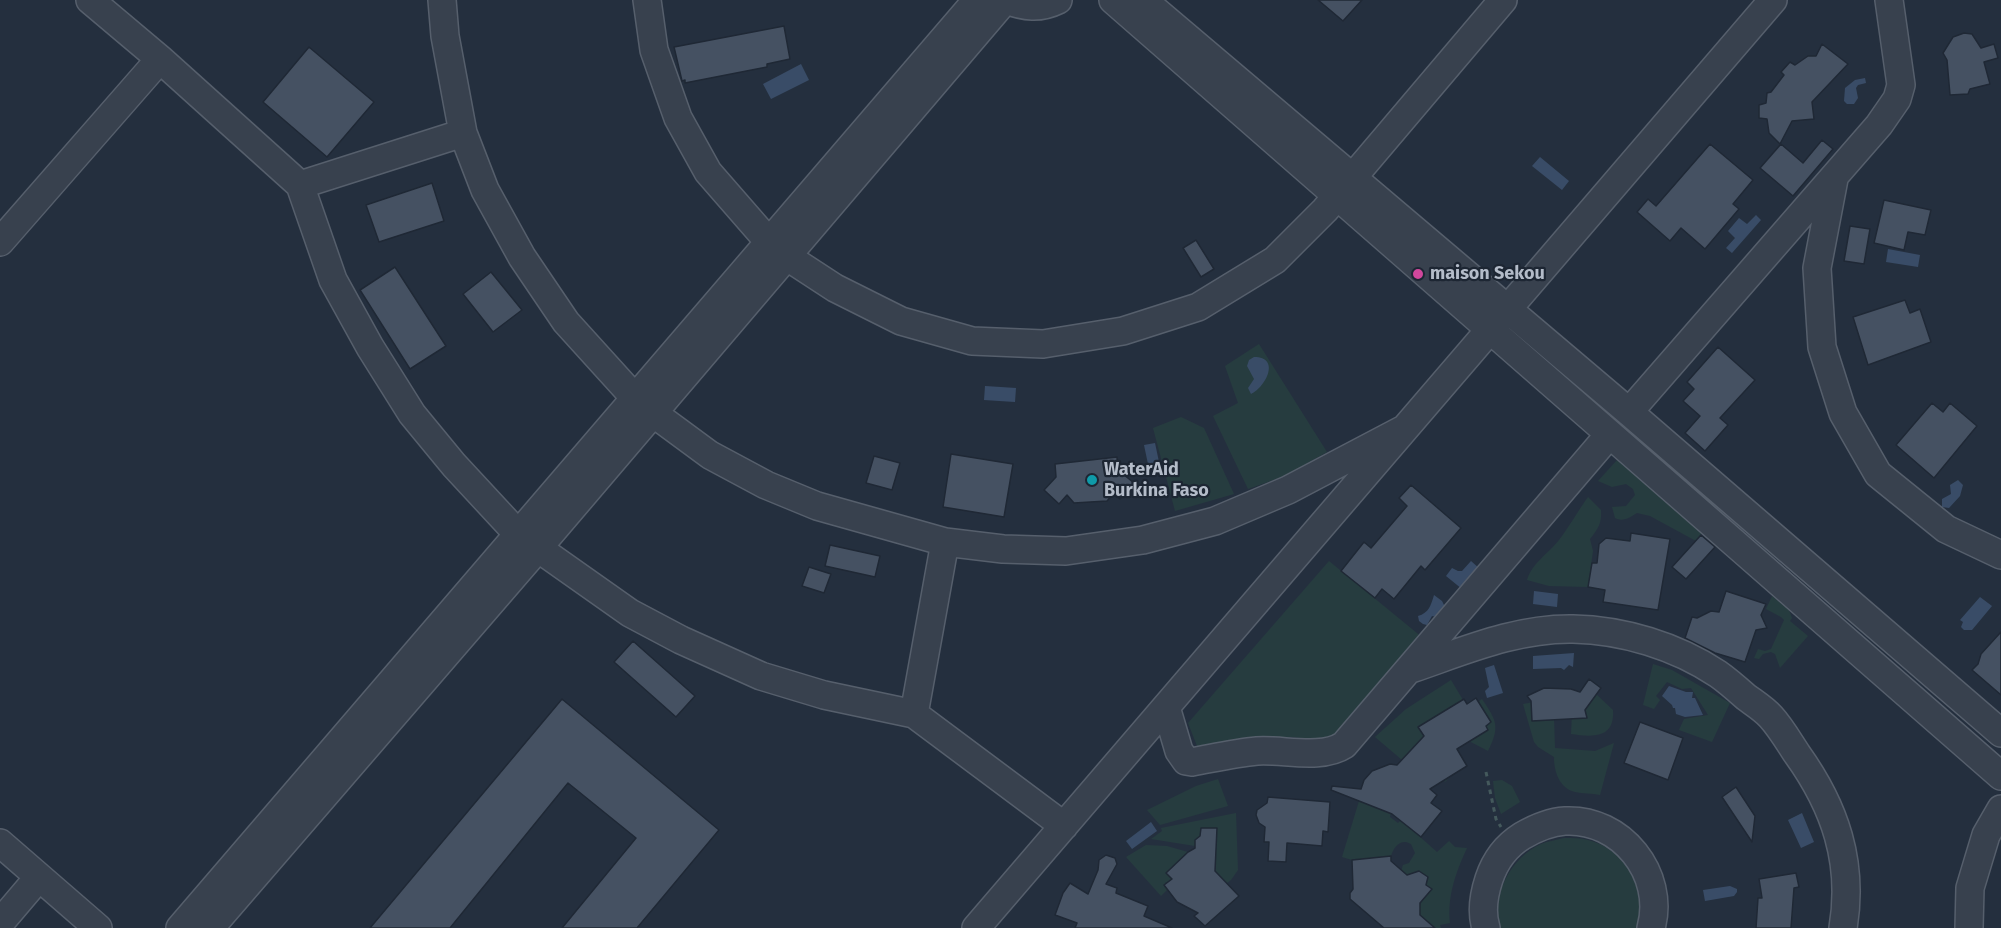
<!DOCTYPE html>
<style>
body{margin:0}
canvas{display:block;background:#242f3e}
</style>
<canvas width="2001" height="928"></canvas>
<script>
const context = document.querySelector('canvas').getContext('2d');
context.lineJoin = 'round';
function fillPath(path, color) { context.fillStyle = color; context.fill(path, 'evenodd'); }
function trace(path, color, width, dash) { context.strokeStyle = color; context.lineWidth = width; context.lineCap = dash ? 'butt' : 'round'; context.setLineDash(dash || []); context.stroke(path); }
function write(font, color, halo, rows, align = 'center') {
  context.font = font + ' "Fira Sans",sans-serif'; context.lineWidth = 4.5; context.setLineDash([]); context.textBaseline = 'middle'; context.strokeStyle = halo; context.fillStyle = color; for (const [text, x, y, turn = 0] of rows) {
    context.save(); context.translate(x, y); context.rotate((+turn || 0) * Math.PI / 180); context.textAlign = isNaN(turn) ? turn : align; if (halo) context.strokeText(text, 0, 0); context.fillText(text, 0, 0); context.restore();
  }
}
const green = new Path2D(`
 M1259,344L1327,452L1285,476L1248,489L1213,416L1238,403L1225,366Z
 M1181,417L1204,428L1234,494L1175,511L1153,428Z
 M1617,460L1702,533L1696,541L1650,516L1637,513C1629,518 1623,522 1615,518L1612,507L1626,506L1635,495L1633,489L1626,484L1612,487L1598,481Z
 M1588,497L1601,510C1602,523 1598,529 1590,539L1593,551L1588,587L1549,586L1527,580C1532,563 1548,554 1559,540C1569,527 1578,511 1588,497Z
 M1329,561L1423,638L1332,741L1291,737L1232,744L1199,751L1188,723Z
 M1772,596L1789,610L1792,618L1790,621L1808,636L1780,668L1775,654L1771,652L1763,654L1759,659L1754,658L1758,649L1765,651L1771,649L1784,620L1781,617L1766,609Z
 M1653,664L1672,670L1730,703L1712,742L1679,730L1684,719L1708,715L1691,688L1682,689L1667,682L1656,696L1660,700L1654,709L1643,705Z
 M1451,680L1463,700L1418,727L1450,777L1445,782L1428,766L1402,760L1375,737L1406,709Z
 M1596,694L1613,710C1615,739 1592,737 1571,734L1572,712L1585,710Z
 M1482,699C1497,721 1500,727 1488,751L1469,741L1491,722L1478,702Z
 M1534,702V706H1531L1533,721L1554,717L1555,748L1595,751L1614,743L1600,795C1592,793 1583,794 1575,792C1559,788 1554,771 1554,757L1538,747L1534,742L1523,704Z
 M1218,779L1228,806L1160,825L1147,810L1196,786Z
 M1502,780L1512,786L1520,802L1501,814L1495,798L1493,781Z
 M1359,801L1391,813L1390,817L1398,823L1401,820L1437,852L1449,841L1455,847L1467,848C1456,872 1447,896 1450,923L1440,925L1441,928H1428C1414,908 1417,907 1432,889L1426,885L1428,877L1419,871L1407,875L1401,871L1403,865L1409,863L1415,853L1411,844C1401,838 1394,846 1391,856L1352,860L1342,857Z
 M1236,813L1238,870L1231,880L1218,890L1202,871L1215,869L1216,867L1210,847H1216L1217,828L1200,839L1195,846L1151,839L1162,831L1161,828Z
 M1564,838C1572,838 1581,838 1588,840C1628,850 1645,890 1639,928H1501C1489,896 1512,857 1541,844C1548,841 1557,840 1564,838Z
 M1146,845L1167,846L1188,852L1166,873L1172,879L1165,883L1166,887L1169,888L1161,896L1126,857Z`);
const water = new Path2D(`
 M801,64L809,80L771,99L763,84Z
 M1865,78L1866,83L1858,85L1856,88L1858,98L1854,104H1847L1844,101L1845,88L1855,80Z
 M1540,157L1569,181L1562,190L1532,166Z
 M1756,215L1761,220L1732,253L1726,248L1735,238L1728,231L1739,218L1747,224Z
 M1888,249L1920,255L1918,267L1886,262Z
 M1254,357C1281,357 1266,387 1251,394L1248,388L1254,379L1247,366L1249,360Z
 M985,386L1016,388L1015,402L984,400Z
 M1155,443L1159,462L1155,468L1148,464L1144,445Z
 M1958,480L1963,485L1960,496L1949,508L1942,507V499L1951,494L1950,485Z
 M1471,561L1480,569L1462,589L1446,576L1452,568L1458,571H1462Z
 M1534,591L1558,594L1557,607L1533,604Z
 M1434,595L1442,601L1445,607L1436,617L1432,616L1427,625L1423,624L1419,621L1418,616C1429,613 1431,605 1434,595Z
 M1980,597L1992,606L1972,630H1964L1961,627L1963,622L1960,620Z
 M1574,653L1573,667L1569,665L1564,670L1561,668L1533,669V656Z
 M1494,665L1503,693L1487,698L1485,691L1489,687L1485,668Z
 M1669,686L1686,692H1693L1692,698H1695L1703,715L1685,717L1676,714L1675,708H1673L1672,705L1662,696Z
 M1802,813L1814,842L1801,848L1788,820Z
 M1151,822L1157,831L1132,849L1126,841Z
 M1730,886L1737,889V892L1734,896L1705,901L1703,890Z`);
const building = new Path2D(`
 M1318,0H1362L1343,21Z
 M784,26L790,59L767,64V67L685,83V80L682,81L674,47Z
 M1964,33L1972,34L1981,48L1994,44L1998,58L1984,62L1990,84L1970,89L1968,94L1950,95L1947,60L1943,53L1953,37Z
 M1822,44L1848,64L1812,102L1814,119L1792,121L1780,144L1769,133L1767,119L1759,118V105L1766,103L1767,93L1771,92L1784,75L1781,72L1790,62L1795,65L1808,56H1816Z
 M309,47L374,102L327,157L263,102Z
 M1822,140L1833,149L1793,196L1760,168L1781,144L1803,163Z
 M1710,144L1753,180L1733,204L1739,209L1705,249L1681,228L1670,241L1637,212L1648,199L1656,206Z
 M432,183L444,221L379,242L366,205Z
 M1884,200L1931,210L1925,235L1908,232L1904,250L1874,243Z
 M1850,226L1870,229L1864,264L1844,261Z
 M1196,240L1214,269L1201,277L1183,248Z
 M395,267L446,346L410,369L360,290Z
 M491,272L522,310L493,332L463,294Z
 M1905,300L1910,313L1920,309L1931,342L1868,365L1853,317Z
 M1718,347L1755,380L1720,418L1728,425L1705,451L1685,433L1700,416L1683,401L1694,389L1687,382Z
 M1932,403L1943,412L1950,403L1977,426L1934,478L1896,445Z
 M951,454L1013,464L1004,517L943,507Z
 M874,456L900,463L892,490L866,483Z
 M1117,457L1118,470L1134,483L1120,499L1114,493L1107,501L1074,503L1067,495L1059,504L1044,490L1056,477L1055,464Z
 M1411,485L1461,528L1425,570L1421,566L1394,599L1382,589L1375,598L1341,571L1364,542L1371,548L1407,506L1399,498Z
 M1631,533L1670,539L1658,610L1603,602L1605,590L1588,587L1592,563H1597L1599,544L1606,538L1630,541Z
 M1701,535L1715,547L1686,579L1672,567Z
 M830,545L880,556L875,577L825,566Z
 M809,567L831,574L824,593L802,586Z
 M1726,591L1766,604L1761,615L1767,628L1756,630L1745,662L1715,653L1685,638L1692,617L1697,618L1711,611L1719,612Z
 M2001,632V695L1972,670L1978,664L1981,654Z
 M633,641L695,696L676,717L614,662Z
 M1589,679L1601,688L1585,710L1587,718L1532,721L1531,701L1527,696L1544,688L1571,689L1580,692Z
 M1476,698L1491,722L1486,726L1488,730L1457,749L1467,766L1430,789L1437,795L1431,803L1442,811L1421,837L1392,814L1331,790L1332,786L1361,789L1364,780L1372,771L1390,764L1397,765L1424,736L1418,727L1464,699L1467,704Z
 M562,699L719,830L637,928H562L636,838L568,783L450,928H370Z
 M1640,722L1683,738L1668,780L1624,763Z
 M1736,787L1755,816L1752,842L1722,797Z
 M1268,797L1330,802L1328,832L1323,831L1322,846L1287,843L1286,862L1268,861L1269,842H1264L1265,827L1259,823L1256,815L1257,810L1267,803Z
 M1201,828H1217L1215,871L1239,896L1205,926L1194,916L1198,913L1177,902L1164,885L1172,879L1166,873L1188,852L1195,848V840L1200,836Z
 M1106,855L1115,858L1117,864L1106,884L1117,888L1116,893L1148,906L1144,916L1172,928H1075L1077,923L1055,915L1063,893L1070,883L1088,894L1098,870L1099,860Z
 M1391,856V861L1407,875L1419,871L1428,877L1426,885L1432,889L1420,903V915L1435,928H1384L1350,899V893L1353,889L1352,860Z
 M1796,873L1799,887L1794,888L1791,928H1756L1758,898H1762L1759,879Z`);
const path = new Path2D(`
 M1486,772L1496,819L1501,827`);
const minor = new Path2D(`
 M90,0L160,59L300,185L333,280L370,347L412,414L454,465L518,534L630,613L681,640L761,676L824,695L914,714
 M442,0L445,36L463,133L485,190L522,257L566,322L634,397L653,413L710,455L766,485L817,506L945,542L1003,549L1066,551L1143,540L1215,521L1288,490L1404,429
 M647,0L654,50L678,118L708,172L769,242L786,256L835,288L901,321L972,341L1043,344L1123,331L1198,307L1275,260L1325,210L1503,0
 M1006,0C1024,7 1040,9 1058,0
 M1113,0L2001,776
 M1143,0L1629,412L2001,733
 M1834,179L1817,268L1822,347L1843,413L1878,474L1946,529L2001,555
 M300,185L463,133
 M0,242L160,59
 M1629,412L1879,125L1897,99L1901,85L1889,0
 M945,542L914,714L1064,826
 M1411,669C1464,651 1516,628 1573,629C1623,630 1676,646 1718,674C1728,681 1737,689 1746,697C1754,703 1764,709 1771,717C1781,728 1789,742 1797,754C1835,807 1854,862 1843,928
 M1166,707L1179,751L1186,761L1192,762C1214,758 1235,753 1257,751C1283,749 1321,760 1344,745L1609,435
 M0,843L98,928
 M0,923L39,877
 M180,928C446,619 711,309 977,0
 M210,928L538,548L1005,0
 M976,928L1773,0
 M1486,928C1481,912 1484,894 1489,879C1495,861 1506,846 1522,836C1534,829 1549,822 1565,821C1621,818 1666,874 1651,928
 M1969,928L1970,888L1986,835L2001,809`);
const markers = [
 [1418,274,6,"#d1479c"],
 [1092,480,6,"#0f9aa8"]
];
const poiNames = [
 ["maison Sekou",1430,274],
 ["WaterAid",1104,470],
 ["Burkina Faso",1104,491]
];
fillPath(green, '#263c3f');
fillPath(water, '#394c67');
fillPath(building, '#455162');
trace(building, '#1f2835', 1.5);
trace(minor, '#565f6c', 30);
trace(path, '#44595c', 3, [4.5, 4.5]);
trace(minor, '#38414e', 27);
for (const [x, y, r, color] of markers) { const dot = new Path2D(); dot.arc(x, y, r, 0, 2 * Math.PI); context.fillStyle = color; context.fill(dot); trace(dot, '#1d2633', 2); }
write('bold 18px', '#b4bcc9', '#1d2633', poiNames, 'left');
</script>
